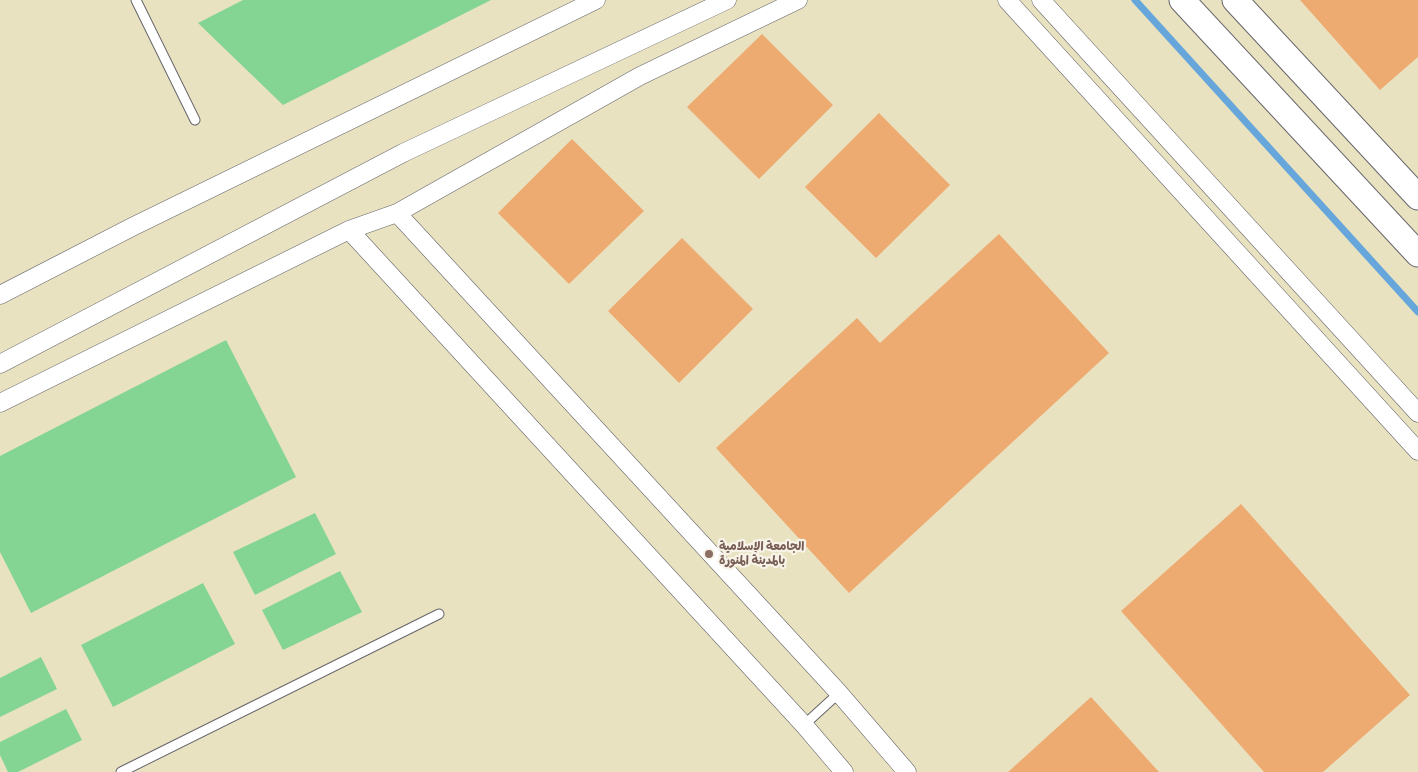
<!DOCTYPE html>
<meta charset="utf-8">
<style>
body{margin:0}
canvas{display:block;background:#e8e2c0}
</style>
<canvas width="1418" height="772"></canvas>
<script>
const context = document.querySelector('canvas').getContext('2d');
context.lineJoin = 'round';
function fillPath(path, color) { context.fillStyle = color; context.fill(path, 'evenodd'); }
function trace(path, color, width, dash) { context.strokeStyle = color; context.lineWidth = width; context.lineCap = dash ? 'butt' : 'round'; context.setLineDash(dash || []); context.stroke(path); }
function write(font, color, halo, rows, align = 'center') {
  context.font = font + ' Pangolin,"Playpen Sans Arabic",sans-serif'; context.lineWidth = 4.5; context.setLineDash([]); context.textBaseline = 'middle'; context.strokeStyle = halo; context.fillStyle = color; for (const [text, x, y, turn = 0] of rows) {
    context.save(); context.translate(x, y); context.rotate((+turn || 0) * Math.PI / 180); context.textAlign = isNaN(turn) ? turn : align; if (halo) context.strokeText(text, 0, 0); context.fillText(text, 0, 0); context.restore();
  }
}
const green = new Path2D(`
 M243,0H491L283,105L198,23Z
 M226,340L296,477L31,613L0,552V456Z
 M315,513L336,554L255,595L233,552Z
 M340,571L362,612L283,650L262,610Z
 M203,583L235,644L113,707L81,645Z
 M41,657L57,689L0,717V678Z
 M66,709L82,740L18,772H8L0,755V742Z`);
const stream = new Path2D(`
 M1135,0L1418,312`);
const building = new Path2D(`
 M1300,0H1418V57L1380,90Z
 M762,34L833,105L759,179L687,107Z
 M879,113L950,185L876,258L805,187Z
 M572,139L644,211L569,284L498,213Z
 M999,234L1109,353L849,593L716,448L857,318L880,343Z
 M682,238L753,309L679,383L608,311Z
 M1241,504L1410,695L1323,772H1264L1121,611Z
 M1091,697L1159,772H1008Z`);
const service = new Path2D(`
 M136,0L195,120
 M804,725L839,693
 M121,772L439,614`);
const minor = new Path2D(`
 M1007,0L1418,451
 M1041,0L1418,413
 M397,213L839,693L907,772
 M349,230L804,725L844,772
 M0,295L132,227L596,0
 M0,364L403,153L727,0
 M0,403L349,230L397,213L640,76L798,0`);
const secondary = new Path2D(`
 M1182,0L1418,254
 M1235,0L1418,197`);
const markers = [
 [709,554,5,"#8d6e63"]
];
const educationNames = [
 ["الجامعة الإسلامية",719,547],
 ["بالمدينة المنورة",719,561]
];
fillPath(green, '#84d494');
trace(stream, '#67a6da', 7);
fillPath(building, '#eeab71');
trace(service, '#67656a', 11);
trace(minor, '#67656a', 19);
trace(secondary, '#67656a', 27);
trace(service, '#fff', 9);
trace(minor, '#fff', 18);
trace(secondary, '#fff', 25);
for (const [x, y, r, color] of markers) { const dot = new Path2D(); dot.arc(x, y, r, 0, 2 * Math.PI); context.fillStyle = color; context.fill(dot); trace(dot, '#f7f3e8', 2); }
write('bold 12px', '#785e54', '#f7f3e8', educationNames, 'left');
</script>
